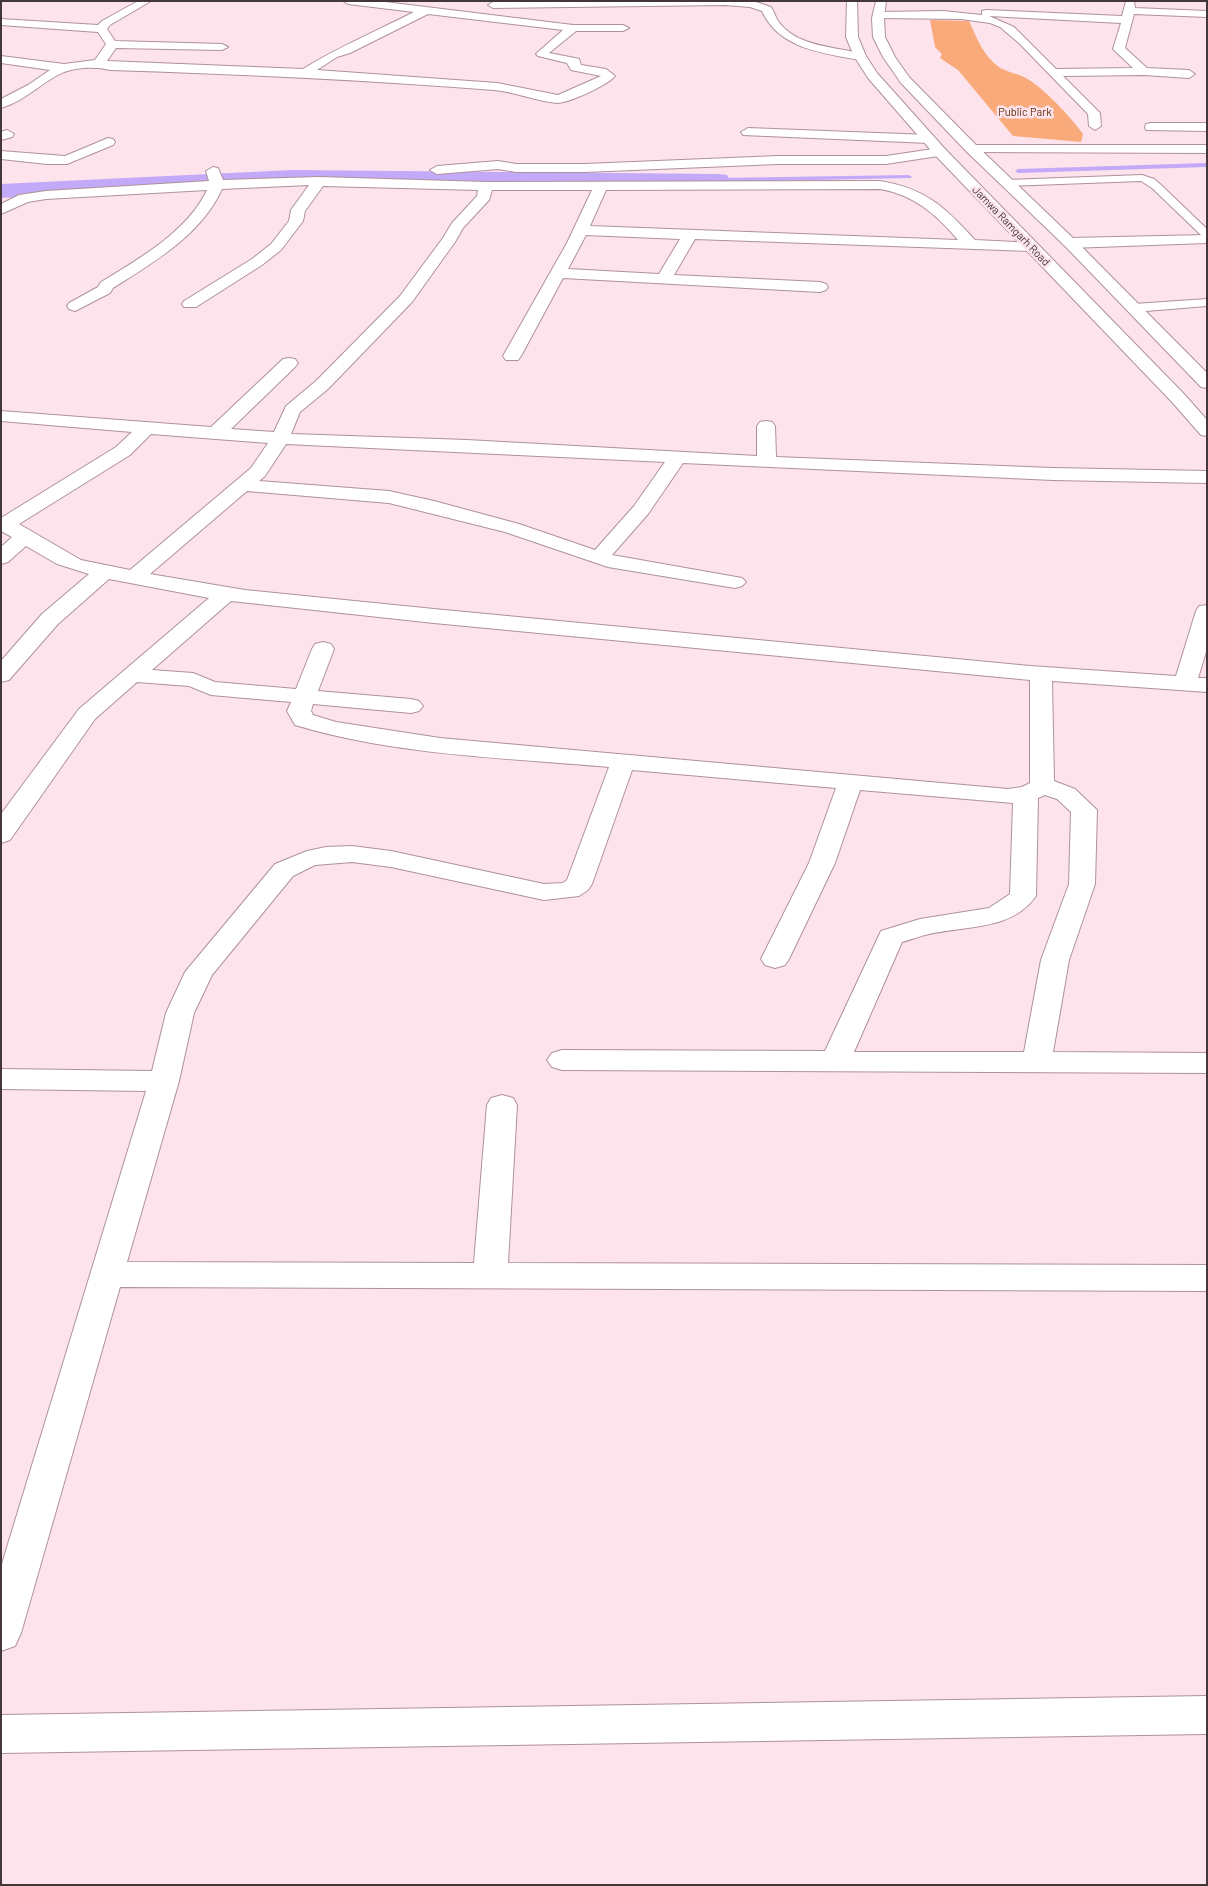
<!DOCTYPE html>
<style>
body{margin:0}
#map{position:relative;width:1208px;height:1886px;overflow:hidden;background:#fde3ec;font-family:Barlow,sans-serif}
canvas{display:block}
.frame{position:absolute;inset:0;border:2px solid #44373b;pointer-events:none}
</style>
<div id="map">
<canvas width="1208" height="1886"></canvas>
<div class="frame"></div>
</div>
<script>
const context = document.querySelector('canvas').getContext('2d');
context.lineJoin = 'round';
function fillPath(path, color) { context.fillStyle = color; context.fill(path, 'evenodd'); }
function trace(path, color, width, dash) { context.strokeStyle = color; context.lineWidth = width; context.lineCap = dash ? 'butt' : 'round'; context.setLineDash(dash || []); context.stroke(path); }
function write(font, color, halo, rows, align = 'center') {
  context.font = font + ' Barlow,sans-serif'; context.lineWidth = 5; context.setLineDash([]); context.textBaseline = 'middle'; context.strokeStyle = halo; context.fillStyle = color; for (const [text, x, y, turn = 0] of rows) {
    context.save(); context.translate(x, y); context.rotate((+turn || 0) * Math.PI / 180); context.textAlign = isNaN(turn) ? turn : align; if (halo) context.strokeText(text, 0, 0); context.fillText(text, 0, 0); context.restore();
  }
}
const green = new Path2D(`
 M930,20L969,21C977,38 983,56 999,67C1006,72 1016,73 1024,77C1042,86 1071,117 1083,134L1081,142L1013,136L958,70L940,58L942,54L935,47Z`);
const stream = new Path2D(`
 M1207,163V167L1018,173L1015,171L1018,169Z
 M909,175L912,177L911,178L719,182L716,180L719,178Z`);
const canal = new Path2D(`
 M292,170L719,174L727,175L730,180L727,185L719,186L292,182L1,198V184Z`);
const service = new Path2D(`
 M1142,175L1154,179L1160,184L1207,229V238L1203,237L1152,188L1141,181L1007,186L1002,183L1007,180Z
 M1207,299V306L1134,312L1128,308L1134,304Z`);
const minor = new Path2D(`
 M138,1H151L110,25L107,29L115,41L222,44L228,47L222,50L116,48L107,61L303,69C338,47 377,31 414,12L348,4L343,1H377L573,25H623L629,28L623,31H576L549,53L575,58L579,59L581,65L606,69L615,76C608,85 569,103 557,103C536,101 515,92 494,90C366,80 238,74 110,70C94,66 71,67 56,76C38,86 22,102 1,108V99L28,85L50,70L1,63V56L64,64L95,60L106,44L98,32L1,25V19L98,25L102,21ZM428,14L563,30L538,52L536,54L538,56L567,63L571,70L601,76L558,95L497,83L317,70L337,57L350,53Z
 M753,1L771,7C774,11 775,16 778,21C796,47 836,47 864,54L866,56L860,60C823,53 779,49 762,11L750,7L725,5L493,8L488,5L493,2Z
 M1126,1H1134L1135,8L1207,11V17L1134,14L1125,48L1147,68L1189,70L1195,74L1189,78L1144,75L1063,76L1100,113L1101,126L1095,130L1089,126L1088,114L1019,43L1000,27L990,23L961,19L878,18L873,15L878,12L943,11L982,15V11L986,10L1122,16ZM989,16L1121,23L1113,49L1133,68L1056,69L1014,27Z
 M1151,123H1207V131L1146,130L1145,127L1146,124Z
 M748,128L929,135L936,139L929,143L743,135L741,132Z
 M7,130L14,134L12,137L1,140V132Z
 M108,138L113,139L115,142L113,145L67,164H47L1,159V151L65,156Z
 M972,145H1207V153L967,152L965,149L967,146Z
 M940,148L945,149L947,152L945,155L886,164H778L585,172H516L498,169L437,174L430,170L437,166L498,161L516,164H585L778,156H886Z
 M213,167L218,168L223,180L318,177L486,182L880,181C925,188 945,207 975,240L1036,243L1039,246L1036,249L1031,251L695,239L674,275L820,282L826,284L828,287L826,290L820,292L563,278L521,356L518,360H506L503,356L567,243L592,190H492L489,200L463,228L455,242L412,302L328,389L300,412L291,434L467,440L757,456V426L760,422L766,421L772,422L775,426L776,457L1053,468L1207,471V483L1053,480L683,463L648,514L612,555L742,578L746,582L742,586L735,588L608,567L505,532L389,503L247,491L150,574L245,590L434,609L1030,666L1176,676L1196,611L1199,606L1207,605V649L1198,678H1207V692L1052,681L1054,781L1075,789L1097,810L1095,884L1069,960L1053,1052L1207,1053V1073L562,1070L552,1067L547,1060L552,1053L562,1050L825,1051L881,931L920,919L989,908L1010,894L1013,803L860,790L835,863L789,959L785,965L775,968L765,965L761,959L809,863L836,788L632,770L592,884L588,890L579,896L544,900L391,867L352,862L315,865L293,876L212,975L194,1013L179,1081L127,1262L474,1263L487,1105L491,1098L502,1095L513,1098L517,1105L508,1263L1207,1265V1291L120,1287L21,1633L15,1646L1,1651V1567L146,1091L1,1089V1069L152,1071L166,1013L185,972L275,864L307,851L326,847L352,846L391,851L544,884L563,883L567,880L609,767C505,758 394,755 295,725L287,711L291,702L211,695L189,686L137,682L95,719L10,840L1,843V814L79,709L209,598L109,579L58,624L9,680L1,682V661L42,614L89,574L57,564L26,546L8,562L1,564V547L12,537L1,531V518L116,447L132,432L1,421V411L211,427L283,359L289,358L295,359L298,363L295,367L231,429L274,432L286,406L316,381L400,296L443,238L452,223L477,196L478,190L323,186L305,211L303,221L281,250L262,265L196,307H184L182,304L184,301L252,259L271,244L289,221L291,210L309,185L222,189C201,235 154,262 113,288L110,293L75,311L69,309L67,306L69,303L98,287L101,282C139,259 188,231 207,190L46,199L28,202L1,214V204L19,195L46,191L209,181L206,171ZM880,189C914,195 936,214 958,240L590,226L606,190ZM586,235L680,239L659,274L568,269ZM151,434L268,443L251,468L130,570L81,560L19,524L130,455ZM286,444L665,462L634,506L595,550L519,524L434,501L389,491L259,481L265,476ZM231,601L434,623L1030,680V783L1022,787L1008,789L440,738L336,722L313,715L311,711L313,704L411,713L419,711L423,706L419,701L411,699L318,691L334,649L331,644L323,642L315,644L312,649L296,689L215,682L193,673L152,670ZM1045,795L1057,799L1071,812L1069,884L1041,960L1024,1052H854L902,942C910,940 917,937 925,935C963,925 1011,932 1036,896L1038,798Z
 M1207,235V243L1070,248L1065,246L1062,243L1065,240L1070,238Z
 M1207,1696V1734L1,1753V1715Z`);
const trunk = new Path2D(`
 M847,1H857L858,37L866,56L877,73L945,149L1184,394L1207,420V436L1201,435L1172,402L935,155L868,78L854,56L846,37Z
 M876,1H886L884,18L885,37L895,57L909,77L977,146L1075,240L1207,373V388L1201,387L1065,246L967,152L901,83L883,57L873,37L872,18Z`);
const farParknames = [
 ["Public Park",1025,112]
];
const farStreetnames = [
 ["Jamwa Ramgarh Road",1011,226,46]
];
fillPath(green, '#f8aa7b');
fillPath(stream, '#c3aaf8');
fillPath(canal, '#c3aaf8');
trace(service, '#af919c', 2);
trace(minor, '#af919c', 2);
trace(trunk, '#af919c', 2);
fillPath(service, '#fff');
fillPath(minor, '#fff');
fillPath(trunk, '#fff');
write('11px', '#5f2e08', '#fde3ec', farParknames);
write('11px', '#44373b', '#fde3ec', farStreetnames);
</script>
